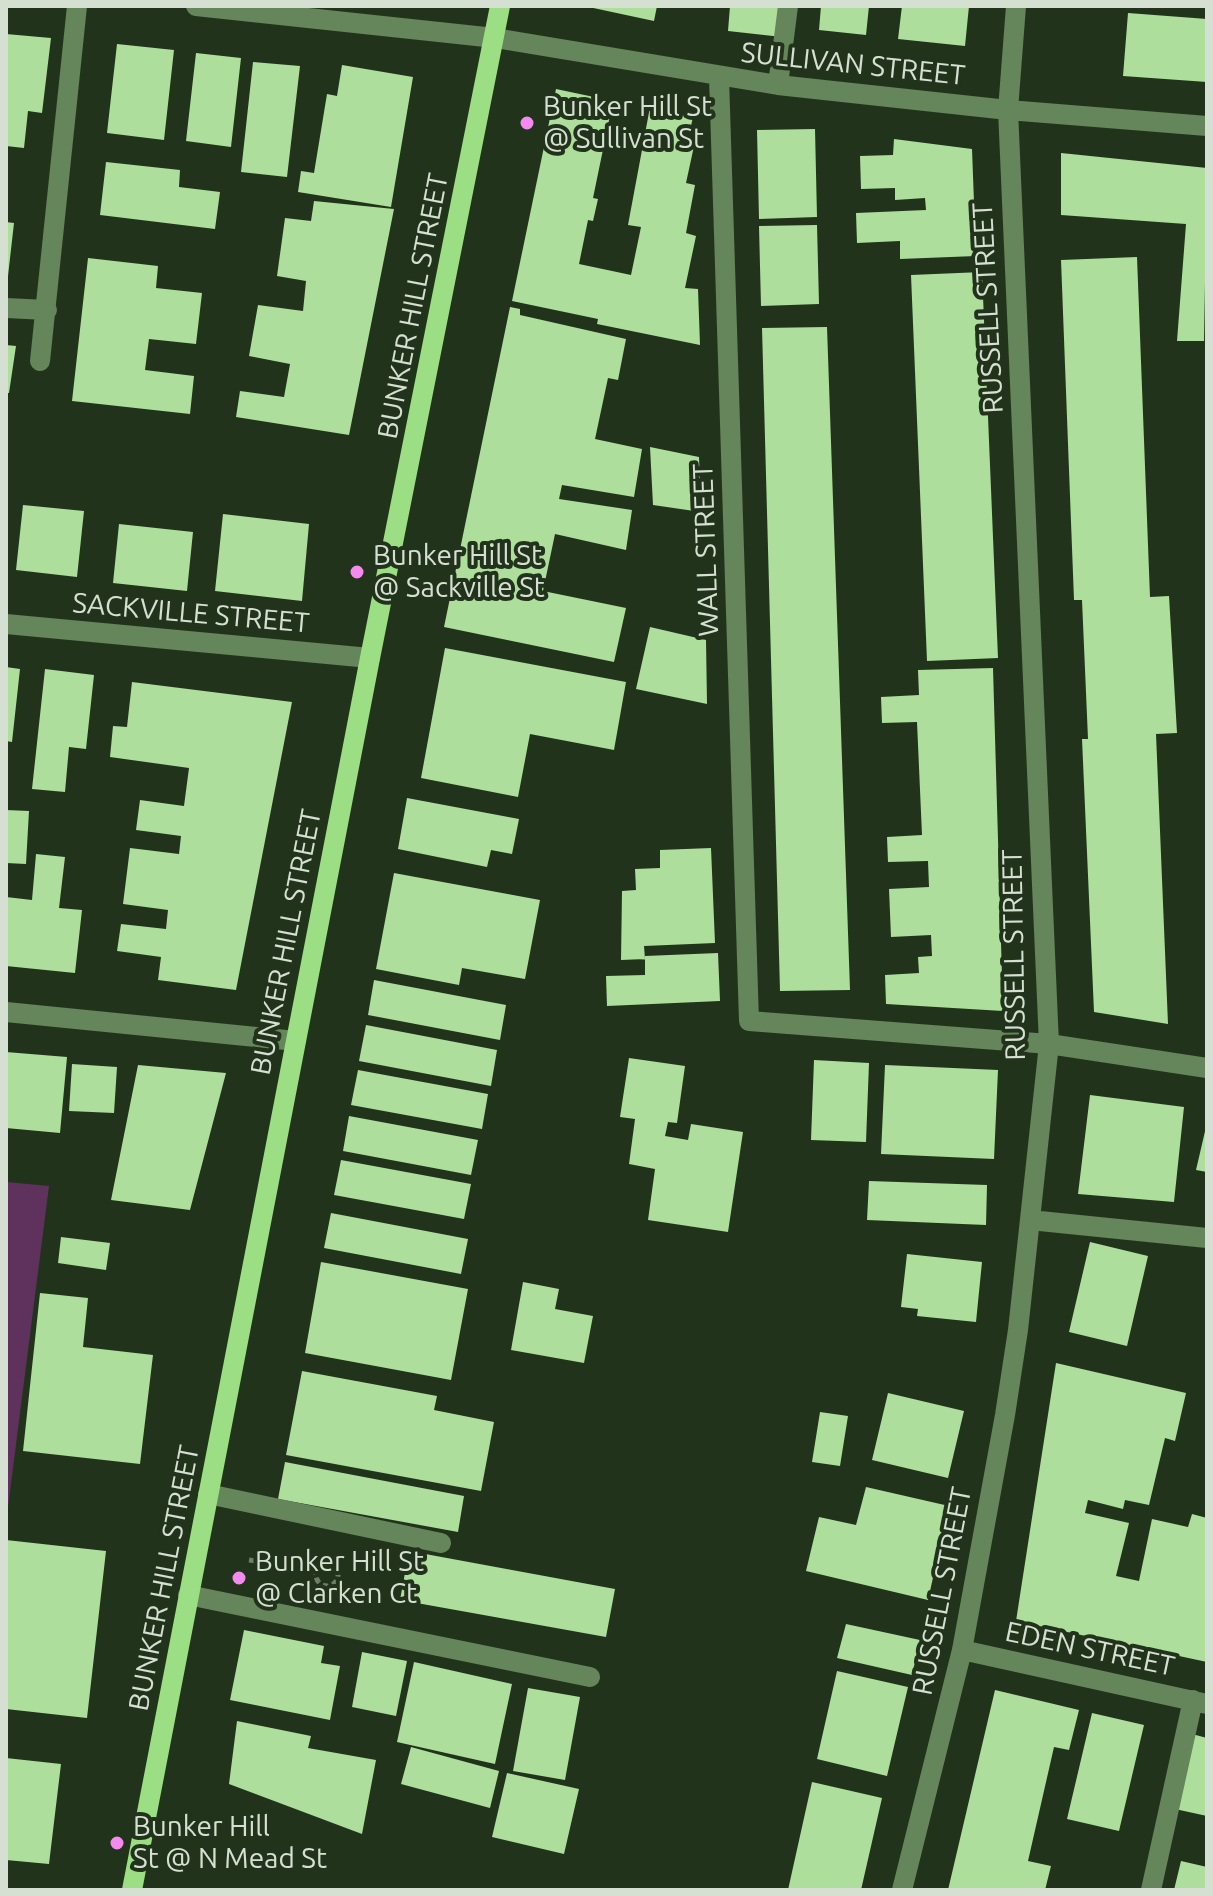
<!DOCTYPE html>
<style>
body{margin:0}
#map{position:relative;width:1213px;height:1896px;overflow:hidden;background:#22331c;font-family:Ubuntu,sans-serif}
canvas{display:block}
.frame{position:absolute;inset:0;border:8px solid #d6e0d2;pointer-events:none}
</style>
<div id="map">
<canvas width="1213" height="1896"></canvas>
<div class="frame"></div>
</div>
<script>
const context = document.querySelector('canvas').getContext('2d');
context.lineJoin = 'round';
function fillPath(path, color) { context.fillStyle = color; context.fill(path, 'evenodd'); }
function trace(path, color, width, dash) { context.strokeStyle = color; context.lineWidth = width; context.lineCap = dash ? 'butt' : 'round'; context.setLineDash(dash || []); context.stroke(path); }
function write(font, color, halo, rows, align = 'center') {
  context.font = font + ' Ubuntu,sans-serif'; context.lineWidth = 8; context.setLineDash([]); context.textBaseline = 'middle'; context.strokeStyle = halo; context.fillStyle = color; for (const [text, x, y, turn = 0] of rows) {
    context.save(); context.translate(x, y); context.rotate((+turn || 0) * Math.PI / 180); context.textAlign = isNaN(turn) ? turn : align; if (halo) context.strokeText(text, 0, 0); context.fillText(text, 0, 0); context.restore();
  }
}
const green = new Path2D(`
 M6,1182L49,1186L7,1515H6Z`);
const building = new Path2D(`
 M584,6H657L654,21Z
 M730,6H785L782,37L728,31Z
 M821,6H869L866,35L819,30Z
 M902,6H969L965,46L898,39Z
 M1128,13L1207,19V82L1123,76Z
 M6,34L51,38L42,113L28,111L24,148L6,146Z
 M117,44L174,50L164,140L107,133Z
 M196,53L241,58L231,147L186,141Z
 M253,62L300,66L287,177L241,172Z
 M342,65L413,77L391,207L298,192L301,171L314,173L327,94L337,96Z
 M556,89L613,101L593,198L598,199L593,221L588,220L579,264L631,275L641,227L628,225L650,107L693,117L687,144L694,146L686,183L695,185L686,233L696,236L685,288L698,289L700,345L597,324L598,319L512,301Z
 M815,129L817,217L759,219L757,130Z
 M894,139L972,149L976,256L900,259V241L857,243L856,213L926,210L925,198L895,200V188L861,189L860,156L893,155Z
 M1061,153L1207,168L1204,341H1177L1186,224L1061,215Z
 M106,162L180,170L179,187L220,192L215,229L100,215Z
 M314,201L394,209L349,435L236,417L240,391L284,397L290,364L249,356L258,305L303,311L306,281L277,276L285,218L311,221Z
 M6,222L14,223L8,276H6Z
 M817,225L819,304L761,306L759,226Z
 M1137,257L1150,597L1169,596L1177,733L1156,734L1168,1024L1094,1012L1082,739H1088L1082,600H1074L1069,470L1061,260Z
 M88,258L158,266L156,288L202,293L196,344L149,339L145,370L194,376L190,414L72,401Z
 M982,272L998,658L927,661L911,275Z
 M510,307L520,309V315L626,339L618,380L608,378L595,439L642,449L634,497L562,485L559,499L632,510L626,550L555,534L543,591L626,608L614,662L444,627Z
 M827,327L850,990L780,991L762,328Z
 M6,345L16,346L9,393H6Z
 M650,447L699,457L701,512L653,505Z
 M23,505L84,511L77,577L16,570Z
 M223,514L309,524L302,601L215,591Z
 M119,524L193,532L187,591L113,583Z
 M650,627L706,640L707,704L636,689Z
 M445,648L626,682L614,750L530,734L518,797L421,778Z
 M6,667L20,669L12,742L6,741Z
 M993,668L1003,1011L886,1004L885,975L919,973L918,957L932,956L931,935L891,937L889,889L929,887L928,861L888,862L887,837L922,835L917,722L882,723L881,697L919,695L918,670Z
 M45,669L94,675L86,749L69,747L65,792L32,789Z
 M132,682L292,702L236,990L158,980L161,957L117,951L121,924L166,929L168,910L123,904L130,848L179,854L181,836L136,830L140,800L184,806L189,768L110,757L113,726L127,727Z
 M407,798L519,819L512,854L491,850L487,867L398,849Z
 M6,810L29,811L26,864L6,863Z
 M711,848L715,943L644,946L645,959L621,960L622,891L636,890L635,869L660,868V850Z
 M36,854L65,857L59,908L82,910L75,973L6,966V897L32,900Z
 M394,873L540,900L525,979L462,968L459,985L376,969Z
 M718,953L720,1001L607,1006L606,976L645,975V956Z
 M374,980L506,1005L500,1040L368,1015Z
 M366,1025L497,1050L491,1086L359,1061Z
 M6,1052L67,1057L60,1133L6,1128Z
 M629,1058L685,1066L677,1123L668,1122L665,1136L688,1140L691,1124L743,1132L728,1232L648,1220L655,1169L629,1164L635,1119L620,1117Z
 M814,1060L869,1063L866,1142L811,1140Z
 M72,1064L117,1067L114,1113L69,1111Z
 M138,1065L226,1073L190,1210L111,1200Z
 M885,1065L998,1070L994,1159L881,1154Z
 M358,1070L488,1094L482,1129L351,1105Z
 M1090,1095L1184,1107L1174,1202L1078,1194Z
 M349,1116L478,1140L471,1175L343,1151Z
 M1206,1127H1207V1172L1196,1170Z
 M341,1160L471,1184L464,1219L334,1195Z
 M869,1181L987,1185L986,1225L867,1220Z
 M331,1213L468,1239L461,1274L324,1248Z
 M61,1237L110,1243L106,1270L58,1263Z
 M1090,1242L1148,1256L1127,1346L1069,1332Z
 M907,1254L982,1262L976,1322L917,1316L918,1309L901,1307Z
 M321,1262L468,1289L451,1380L305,1353Z
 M523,1282L559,1289L555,1309L593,1316L584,1363L511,1350Z
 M40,1293L88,1298L83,1347L153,1355L140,1464L23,1451Z
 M1056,1363L1186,1393L1175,1441L1165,1438L1149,1505L1125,1500L1123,1509L1088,1500L1085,1513L1129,1523L1116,1576L1139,1581L1152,1519L1188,1527L1192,1514L1207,1518V1662L1016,1621Z
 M302,1371L437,1396L434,1410L494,1422L481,1491L286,1455Z
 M888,1393L964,1411L948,1478L872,1460Z
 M820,1412L848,1416L840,1466L812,1462Z
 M285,1462L464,1496L458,1532L278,1499Z
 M866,1487L949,1506L928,1600L806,1571L819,1517L856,1525Z
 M6,1540L106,1551L87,1718L6,1709Z
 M409,1551L615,1589L606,1637L400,1600Z
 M846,1624L920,1640L912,1675L837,1658Z
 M244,1630L324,1646L321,1663L340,1666L330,1720L230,1700Z
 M362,1652L407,1661L396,1716L352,1707Z
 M414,1662L512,1684L495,1764L397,1742Z
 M837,1671L908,1687L887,1776L817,1759Z
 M528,1688L580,1697L565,1780L513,1771Z
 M995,1690L1079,1710L1069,1750L1054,1747L1028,1861L1051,1866L1045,1890H948Z
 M1092,1713L1144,1725L1119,1831L1067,1819Z
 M237,1721L311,1736L308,1748L376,1760L362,1834L229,1784Z
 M1192,1734L1207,1738V1816L1175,1809Z
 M411,1747L499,1771L490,1808L401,1784Z
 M6,1758L61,1764L49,1864L6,1860Z
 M507,1773L579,1789L564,1854L492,1837Z
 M812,1782L882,1798L861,1890H788Z
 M1181,1861L1207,1867V1890H1174Z`);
const path = new Path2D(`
 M249,1560L316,1570
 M316 1575a11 11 0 1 1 22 0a11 11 0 1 1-22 0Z`);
const minor = new Path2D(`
 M196,6L495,38L778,85L1008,110L1207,126
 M719,77L749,1021L1049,1044L1207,1068
 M778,85L788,6
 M6,308L47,310
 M40,361L77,6
 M6,624L370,658
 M6,1012L296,1041
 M1030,1220L1207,1238
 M208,1494L441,1543
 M188,1595L590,1677
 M962,1650L1207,1704
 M902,1890L962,1650L1005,1415L1018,1330L1049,1044L1008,110L1016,6
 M1151,1890L1193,1700`);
const major = new Path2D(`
 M132,1890L370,658L500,6`);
const markers = [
 [527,123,8,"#f489f0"],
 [357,572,8,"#f489f0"],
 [239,1578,8,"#f489f0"],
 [117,1843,8,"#f489f0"]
];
const streetNames = [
 ["SULLIVAN STREET",853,64,6],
 ["BUNKER HILL STREET",413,306,-79],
 ["RUSSELL STREET",988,308,-93],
 ["WALL STREET",706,550,-92],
 ["SACKVILLE STREET",191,613,5],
 ["BUNKER HILL STREET",286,942,-79],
 ["RUSSELL STREET",1014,955,-91],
 ["BUNKER HILL STREET",164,1578,-79],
 ["RUSSELL STREET",942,1591,-79],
 ["EDEN STREET",1090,1649,12]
];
const poiNames = [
 ["Bunker Hill St",543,107],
 ["@ Sullivan St",543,139],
 ["Bunker Hill St",373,556],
 ["@ Sackville St",373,588],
 ["Bunker Hill St",255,1562],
 ["@ Clarken Ct",255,1594],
 ["Bunker Hill",133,1827],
 ["St @ N Mead St",133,1859]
];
fillPath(green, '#5f315d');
fillPath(building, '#adde9c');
trace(path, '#6f7d6a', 5, [6, 4]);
trace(minor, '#65855a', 20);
trace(major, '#9bde83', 20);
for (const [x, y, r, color] of markers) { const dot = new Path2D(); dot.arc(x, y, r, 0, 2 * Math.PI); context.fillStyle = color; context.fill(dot); trace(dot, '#22331c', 3); }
write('28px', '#d6e0d2', '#22331c', streetNames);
write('28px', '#d6e0d2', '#22331c', poiNames, 'left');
</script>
